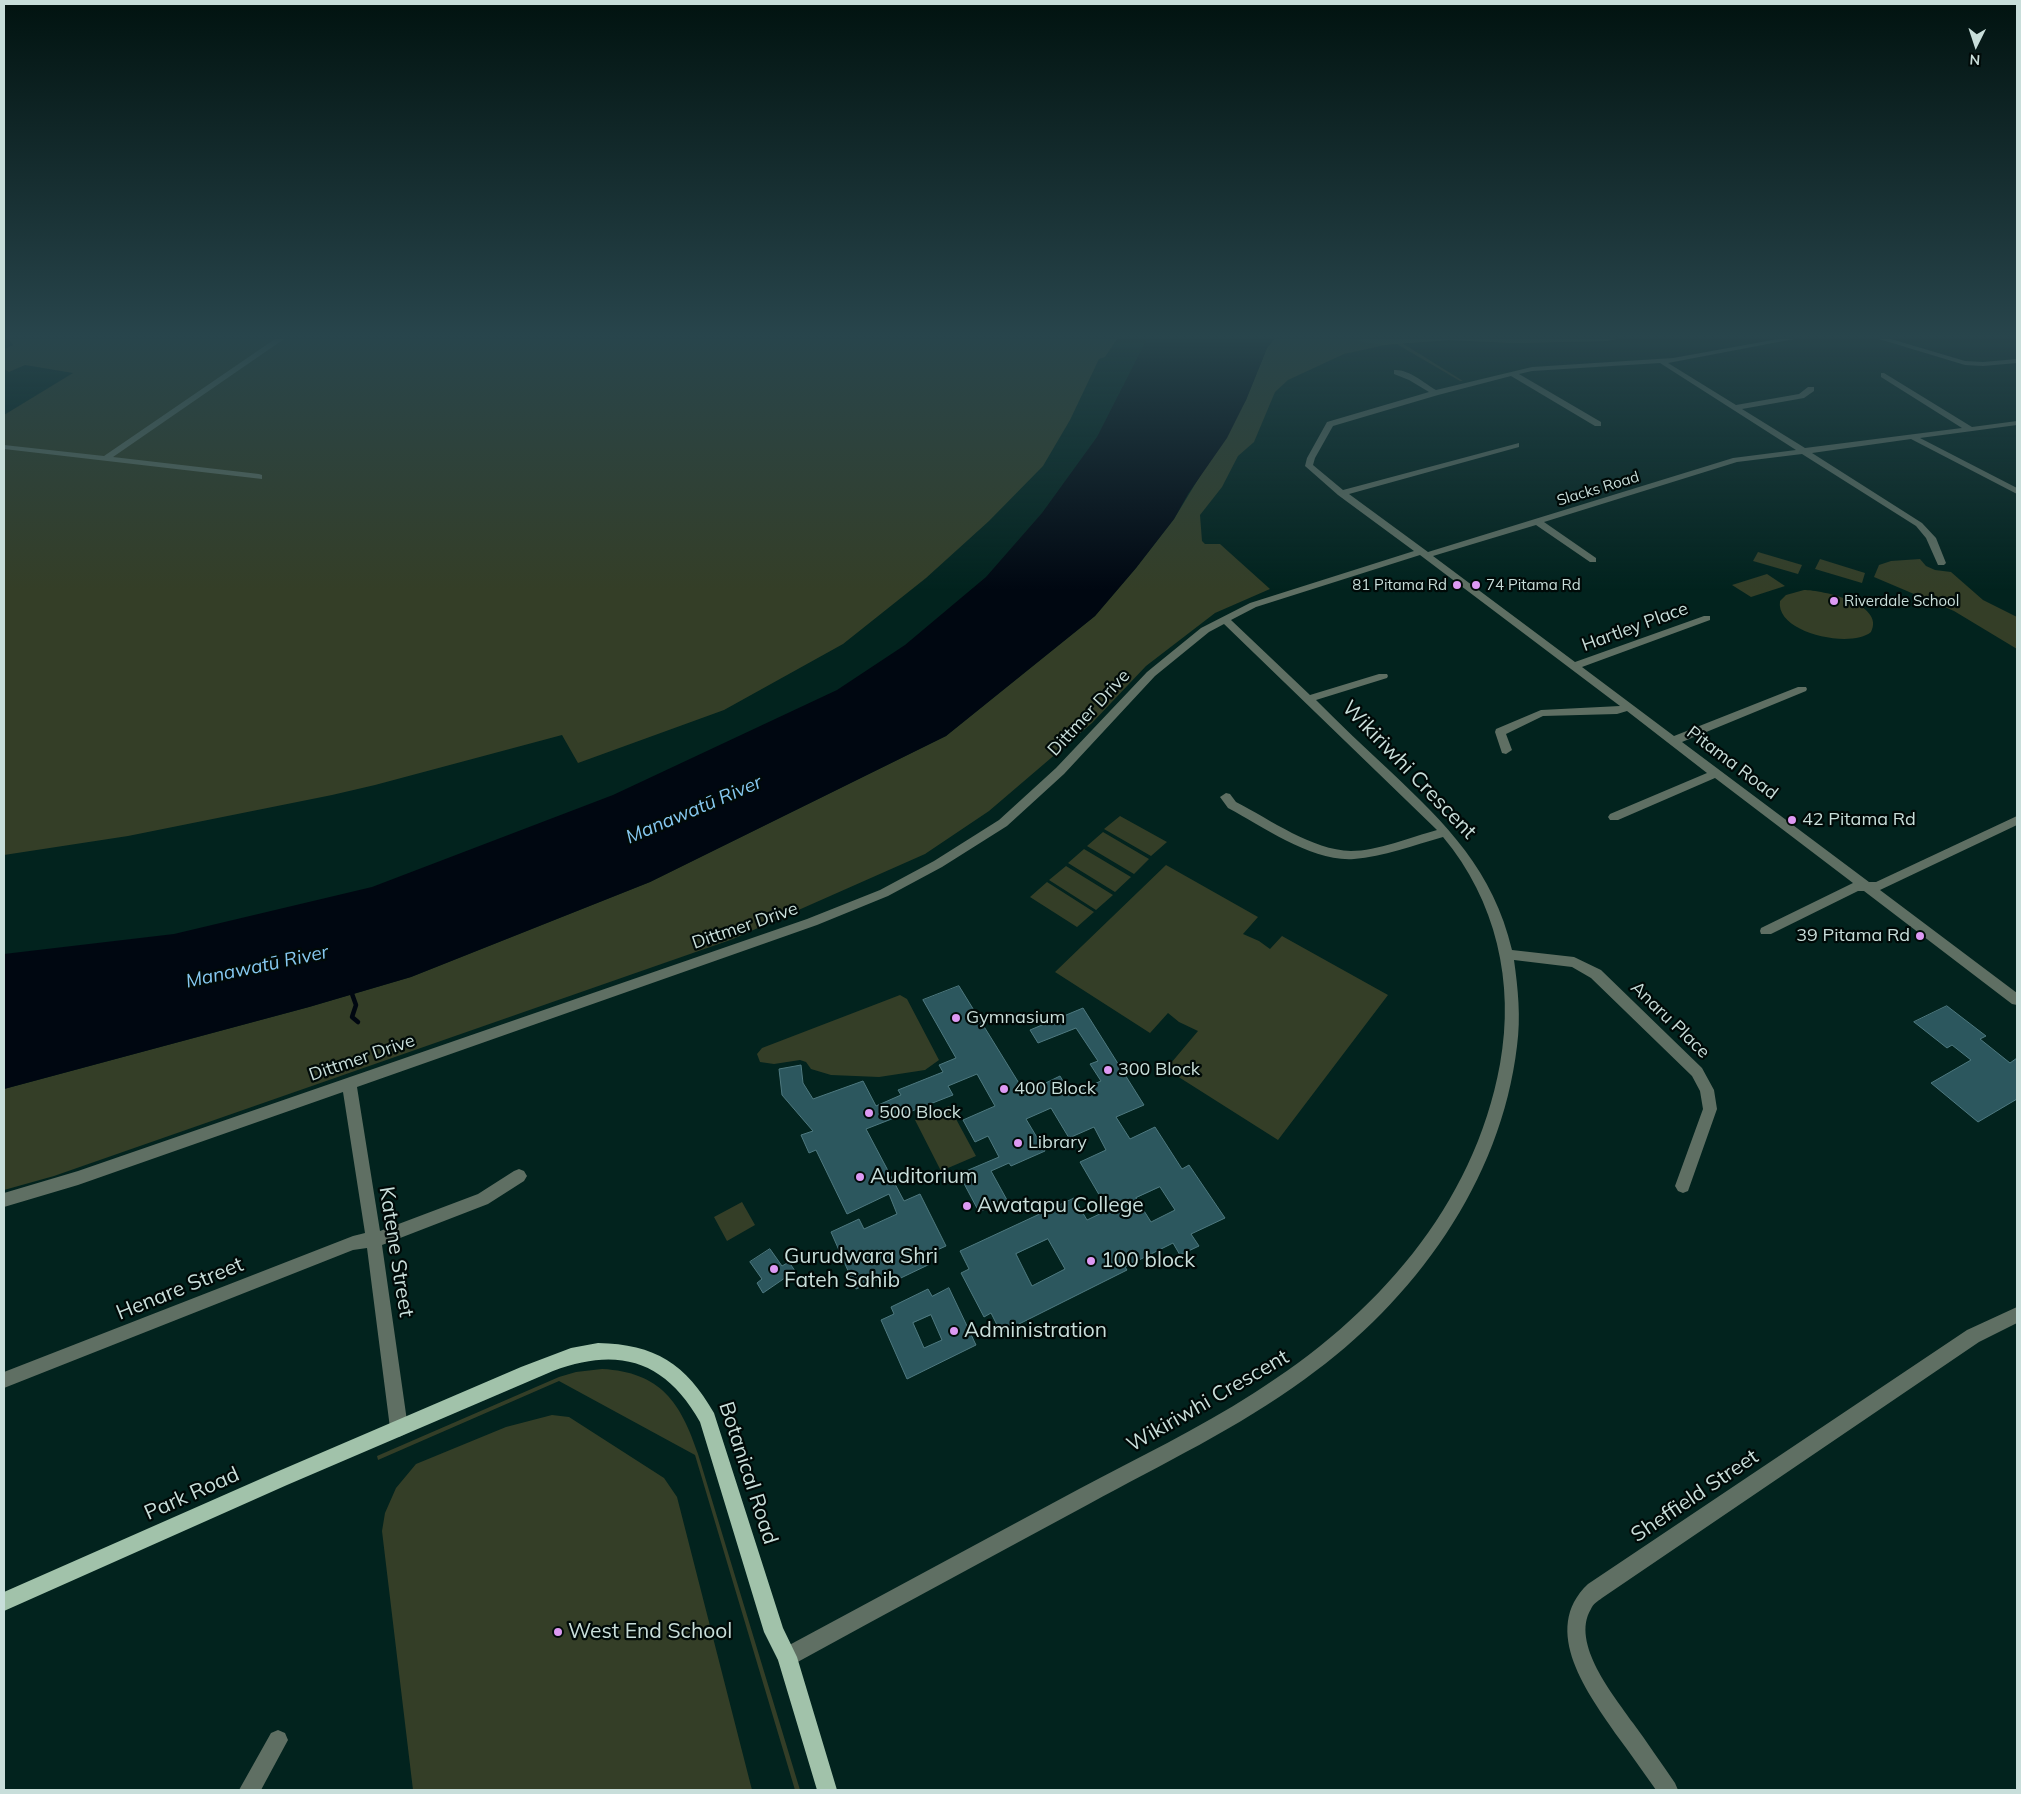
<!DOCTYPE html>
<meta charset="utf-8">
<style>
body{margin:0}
#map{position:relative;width:2021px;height:1794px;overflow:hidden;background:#02231e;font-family:Mulish,sans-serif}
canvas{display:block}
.frame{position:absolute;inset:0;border:5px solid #c8deda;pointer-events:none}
.north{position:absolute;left:1951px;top:20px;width:50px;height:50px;-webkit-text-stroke:4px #000a08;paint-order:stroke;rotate:184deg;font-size:14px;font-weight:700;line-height:20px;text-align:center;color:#c8deda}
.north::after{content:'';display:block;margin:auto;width:18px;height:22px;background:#c8deda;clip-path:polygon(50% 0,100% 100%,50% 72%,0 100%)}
</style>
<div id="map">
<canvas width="2021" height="1794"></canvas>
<div class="frame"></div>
<div class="north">N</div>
</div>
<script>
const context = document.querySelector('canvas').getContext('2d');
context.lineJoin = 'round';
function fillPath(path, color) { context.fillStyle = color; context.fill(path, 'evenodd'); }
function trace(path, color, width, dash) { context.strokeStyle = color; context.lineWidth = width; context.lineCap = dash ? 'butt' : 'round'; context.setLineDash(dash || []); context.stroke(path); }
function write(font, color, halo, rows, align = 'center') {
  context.font = font + ' Mulish,sans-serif'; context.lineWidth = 4.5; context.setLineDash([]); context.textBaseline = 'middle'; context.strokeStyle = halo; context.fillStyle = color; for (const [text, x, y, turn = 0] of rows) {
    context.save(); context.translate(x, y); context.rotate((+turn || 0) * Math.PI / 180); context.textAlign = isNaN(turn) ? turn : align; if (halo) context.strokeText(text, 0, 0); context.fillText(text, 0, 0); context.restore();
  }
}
const green = new Path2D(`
 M9,339H1117L1105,357L1099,359L1070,420L1043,466L989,521L926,578L843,644L724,710L578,763L562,735L375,785L332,795L128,836L4,855V415L73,373L25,365L9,372L4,369V349L13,345Z
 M1274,339H1616L1606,341L1515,343L1449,340L1402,343L1463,381H1460L1395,343L1344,354L1288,380L1275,392L1254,442L1238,456L1222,487L1200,515L1202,541L1205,544H1220L1270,589L1215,613L1146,666L1092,723L989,811L925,854L733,939L54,1176L4,1190V1089L309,1007L411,977L650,882L946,736L1095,616L1136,568L1174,519L1246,400L1267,348Z
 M1758,552L1802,565L1798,574L1753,561Z
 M1820,559L1865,573L1862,583L1815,569Z
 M1920,559L1926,566L1935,570L1951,572L1983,600L2017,617V649L1954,611L1874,577L1879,565L1891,561Z
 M1767,574L1785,586L1751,597L1732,585Z
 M1804,590C1822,590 1886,604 1871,632C1851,649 1775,633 1780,601L1786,595Z
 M1120,816L1167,842L1151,856L1104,829Z
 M1103,832L1149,859L1134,874L1087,846Z
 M1084,849L1131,877L1115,892L1068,863Z
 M1166,865L1258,917L1243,934L1259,941L1270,949L1282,936L1388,995L1278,1140L1166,1069L1198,1031L1179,1022L1168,1013L1150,1033L1055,972Z
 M1066,866L1113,895L1096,910L1049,880Z
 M1047,882L1094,912L1077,927L1030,897Z
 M900,995L907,999L939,1060L925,1070L879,1077L831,1075L811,1069L806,1062L800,1060L774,1064L760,1062L757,1054L762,1048Z
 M949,1106L976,1156L941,1171L915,1120Z
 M742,1202L755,1225L727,1241L714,1217Z
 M602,1369C661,1372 681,1403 698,1454L800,1790H795L695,1455L559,1381L378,1460L377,1456L559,1377L576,1372Z
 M552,1415L569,1417L664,1478L677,1497L752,1790H413L382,1531L385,1513L396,1488L416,1464L506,1427Z`);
const forest = new Path2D(`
 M1362,339H1616L1606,341L1515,343L1449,340L1384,345L1357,341Z`);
const water = new Path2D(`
 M1147,339H1274L1267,348L1246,400L1227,438L1188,494L1174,519L1136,568L1095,616L946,736L650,882L411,977L309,1007L4,1089V954L174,934L372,887L613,795L837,690L905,645L986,577L1042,513L1097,437Z`);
const stream = new Path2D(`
 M351,991L356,1005L352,1017L358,1022`);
const building = new Path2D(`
 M959,986L1025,1093L1060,1076L1071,1094L1101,1081L1090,1064L1098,1061L1076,1028L1038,1043L1030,1030L1083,1008L1144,1105L1116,1117L1130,1139L1155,1127L1182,1169L1189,1165L1225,1218L1191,1234L1199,1246L1180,1255L1173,1243L1125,1267L1127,1270L1001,1333L991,1313L984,1317L961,1273L969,1269L960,1251L1074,1198L1087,1220L1108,1210L1080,1162L1106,1150L1094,1127L1069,1138L1051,1108L1026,1119L1045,1151L1011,1166L1009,1163L991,1171L1007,1200L979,1212L959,1174L999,1157L988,1136L975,1142L963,1120L995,1106L977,1074L948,1086L953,1095L866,1129L904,1201L920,1194L946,1246L926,1255L930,1264L882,1287L879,1279L856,1289L831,1232L859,1219L864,1229L897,1214L889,1194L847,1214L816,1150L809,1153L801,1135L813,1131L782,1095L779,1069L801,1065L803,1083L813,1099L863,1081L876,1106L901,1095L898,1090L943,1072L939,1065L956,1058L923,1000ZM1160,1187L1175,1210L1151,1222L1136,1198ZM1048,1239L1065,1269L1032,1286L1016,1254Z
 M1947,1006L1986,1036L1980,1039L2010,1063L2017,1058V1099L1978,1122L1931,1083L1971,1060L1952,1045L1947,1048L1914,1022Z
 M770,1249L782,1266L789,1262L795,1271L763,1293L757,1283L762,1279L750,1262Z
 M949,1288L976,1345L907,1379L881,1320L894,1314L891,1307L928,1289L932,1296ZM931,1315L942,1340L924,1348L913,1323Z`);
const minor = new Path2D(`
 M275,339H284L113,457L259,474L262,475V479L4,449V445L104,456Z
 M1778,339H1794L1668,363L1736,405L1799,394L1808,387H1814V391L1804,398L1742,409L1805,448L1962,428L1881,377V373H1884L1972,427L2017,421V425L1920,438L2017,488V494L1911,439L1812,453L1922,523L1936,538L1946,563L1944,565H1938L1926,538L1916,526L1802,454L1737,462L1544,522L1596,558V562H1590L1536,525L1433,556L1575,662L1704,616H1710V620L1582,667L1674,736L1798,687H1806L1807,689L1806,691L1682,742L1869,882H1876L2017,816V825L1880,890L2017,993V1005L2012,1004L1864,891H1858L1771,934H1761L1760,931L1761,928L1853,883L1715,778L1618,820H1610L1608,817L1610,814L1707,773L1627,711L1617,714L1543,716L1506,734L1512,750L1506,754L1502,753L1495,732L1496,729L1541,710L1620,706L1420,555L1256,607L1231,620L1310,695L1379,674H1387L1388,676L1387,678L1316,700C1340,724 1365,748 1390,771C1447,825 1493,870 1512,950L1574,957L1601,970L1702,1068L1714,1090L1717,1109L1688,1191L1683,1193L1678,1191L1675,1186L1703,1109L1700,1091L1692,1076L1591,978L1572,967L1514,960C1518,989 1521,1017 1517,1046C1501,1182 1414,1301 1305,1379C1238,1428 1162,1464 1089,1504C991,1557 892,1610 794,1664L787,1667L780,1664L777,1657L780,1650C880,1596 979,1543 1079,1489C1137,1458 1198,1429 1254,1393C1375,1317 1474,1207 1500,1064C1515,983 1496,900 1443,837C1414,845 1383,857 1354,859C1312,862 1264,827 1228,808L1220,797L1226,793L1230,794L1236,802C1271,820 1312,850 1351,851C1377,851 1411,837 1437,830L1224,624L1209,632L1155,676L1064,774L1007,826L942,867L888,896L817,925L357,1087L380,1231L478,1194L514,1171L519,1169L524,1171L527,1176L524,1181L488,1204L382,1245L408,1428L405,1434L399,1437L393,1434L390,1428L367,1248L353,1250L4,1388V1372L353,1236L365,1233L343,1092L78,1185L4,1207V1193L78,1171L807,919L880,890L934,861L999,820L1056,768L1147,672L1201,628L1250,603L1414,551L1338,495L1305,466L1307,458L1327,422L1429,392L1409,380L1394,374V370C1409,369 1424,383 1436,390L1532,367L1673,358ZM1660,363L1796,450L1733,458L1428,552L1349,494L1519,447V443L1343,490L1313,465L1315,458L1333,426L1438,395L1511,376L1595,426H1601V422L1519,374L1532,371Z
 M1879,339H1891L1965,361L1983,362L2017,359V363L1983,366L1965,365Z
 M2017,1307V1323L1979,1342L1602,1598C1598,1601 1593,1604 1591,1609C1570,1643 1614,1696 1633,1723C1647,1742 1661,1763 1675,1783L1678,1790H1656C1643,1772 1631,1754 1618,1737C1589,1695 1539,1630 1588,1584L1967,1330Z
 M278,1730L285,1733L288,1740L261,1790H239L271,1733Z`);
const major = new Path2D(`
 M598,1343C655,1344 686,1364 714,1413L783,1628L797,1657L837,1790H817L778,1660L764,1632L700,1422C666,1361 619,1346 553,1371L287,1485L4,1611V1592L274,1473L521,1367L571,1348Z`);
const markers = [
 [1457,585,5,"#dd99f3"],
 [1476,585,5,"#dd99f3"],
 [1834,601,5,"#dd99f3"],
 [1792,820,5,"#dd99f3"],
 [1920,936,5,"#dd99f3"],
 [956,1018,5,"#dd99f3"],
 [1108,1070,5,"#dd99f3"],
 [1004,1089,5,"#dd99f3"],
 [869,1113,5,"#dd99f3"],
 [1018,1143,5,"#dd99f3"],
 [860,1177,5,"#dd99f3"],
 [967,1206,5,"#dd99f3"],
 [1091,1261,5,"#dd99f3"],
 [774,1269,5,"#dd99f3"],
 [954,1331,5,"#dd99f3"],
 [558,1632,5,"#dd99f3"]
];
const farStreetnames = [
 ["Slacks Road",1598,489,-17]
];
const farPoinames = [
 ["81 Pitama Rd",1447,585,"right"],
 ["74 Pitama Rd",1486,585],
 ["Riverdale School",1844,601]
];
const streetNames = [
 ["Hartley Place",1635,627,-20],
 ["Dittmer Drive",1089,713,-47],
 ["Pitama Road",1732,763,37],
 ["Dittmer Drive",745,926,-19],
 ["Anaru Place",1670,1020,44],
 ["Dittmer Drive",362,1058,-19]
];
const poiNames = [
 ["42 Pitama Rd",1802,820],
 ["39 Pitama Rd",1910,936,"right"],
 ["Gymnasium",966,1018],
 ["300 Block",1118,1070],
 ["400 Block",1014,1089],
 ["500 Block",879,1113],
 ["Library",1028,1143]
];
const waterNames = [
 ["Manawatū River",694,810,-23],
 ["Manawatū River",257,967,-12]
];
const nearStreetnames = [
 ["Wikiriwhi Crescent",1409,770,46],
 ["Katene Street",396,1252,81],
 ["Henare Street",180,1289,-22],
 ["Wikiriwhi Crescent",1208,1401,-30],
 ["Botanical Road",748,1473,72],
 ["Park Road",192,1494,-24],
 ["Sheffield Street",1695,1496,-34]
];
const nearPoinames = [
 ["Auditorium",870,1177],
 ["Awatapu College",977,1206],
 ["Gurudwara Shri",784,1257],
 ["Fateh Sahib",784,1281],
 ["100 block",1101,1261],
 ["Administration",964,1331],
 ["West End School",568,1632]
];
fillPath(green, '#343e27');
fillPath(forest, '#495734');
fillPath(water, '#000711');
trace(stream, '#000711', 4.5);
fillPath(building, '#2c575e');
trace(building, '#4e7980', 1);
fillPath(minor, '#5f6f63');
fillPath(major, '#a1c2aa');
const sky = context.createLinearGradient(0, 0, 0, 590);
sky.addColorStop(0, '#011310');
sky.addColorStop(0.57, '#28454c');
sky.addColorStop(1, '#28454c00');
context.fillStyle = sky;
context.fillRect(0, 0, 2021, 590);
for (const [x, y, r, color] of markers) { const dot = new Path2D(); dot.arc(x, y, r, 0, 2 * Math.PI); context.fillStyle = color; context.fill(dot); trace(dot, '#000a08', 2); }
write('15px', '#c8deda', '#000a08', farStreetnames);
write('15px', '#c8deda', '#000a08', farPoinames, 'left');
write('18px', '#c8deda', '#000a08', streetNames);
write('18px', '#c8deda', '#000a08', poiNames, 'left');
write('italic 19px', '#86c8f0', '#000a08', waterNames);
write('21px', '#c8deda', '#000a08', nearStreetnames);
write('21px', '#c8deda', '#000a08', nearPoinames, 'left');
</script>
